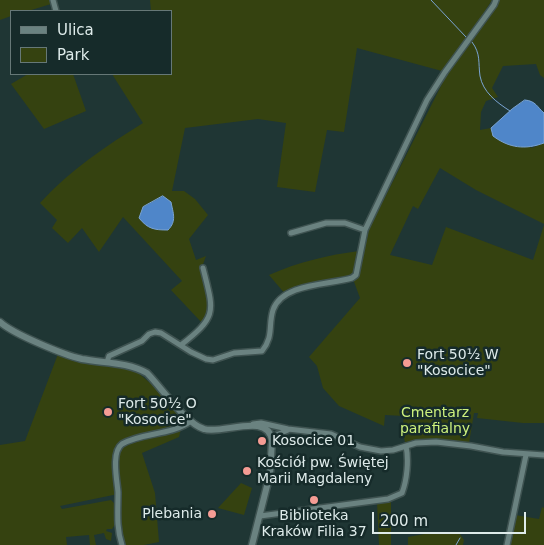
<!DOCTYPE html>
<meta charset="utf-8">
<style>
body{margin:0}
#map{position:relative;width:544px;height:545px;overflow:hidden;background:#1f3634;font-family:"DejaVu Sans",sans-serif}
canvas{display:block}
.legend{position:absolute;left:10px;top:10px;width:162px;height:65px;box-sizing:border-box;background:#162b2a;border:1px solid #667877;margin:0;padding:6px 9px;list-style:none;font-size:15px;color:#deebea}
.legend li{display:flex;align-items:center;gap:10px;height:25px}
.legend b{width:25px;border:1px solid #667877}
.scale{position:absolute;left:372px;top:512px;width:154px;height:22px;box-sizing:border-box;border:2px solid #deebea;border-top:0;padding-left:6px;font-size:15px;line-height:18px;white-space:nowrap;color:#deebea;-webkit-text-stroke:4px #162b2a;paint-order:stroke}
</style>
<div id="map">
<canvas width="544" height="545"></canvas>
<ul class="legend">
<li><b style="height:6px;background:#6a8280"></b>Ulica</li>
<li><b style="height:14px;background:#354210"></b>Park</li>
</ul>
<div class="scale">200 m</div>
</div>
<script>
const context = document.querySelector('canvas').getContext('2d');
context.lineJoin = 'round';
function fillPath(path, color) { context.fillStyle = color; context.fill(path, 'evenodd'); }
function trace(path, color, width, dash) { context.strokeStyle = color; context.lineWidth = width; context.lineCap = dash ? 'butt' : 'round'; context.setLineDash(dash || []); context.stroke(path); }
function write(font, color, halo, rows, align = 'center') {
  context.font = font + ' "DejaVu Sans",sans-serif'; context.lineWidth = 5; context.setLineDash([]); context.textBaseline = 'middle'; context.strokeStyle = halo; context.fillStyle = color; for (const [text, x, y, turn = 0] of rows) {
    context.save(); context.translate(x, y); context.rotate((+turn || 0) * Math.PI / 180); context.textAlign = isNaN(turn) ? turn : align; if (halo) context.strokeText(text, 0, 0); context.fillText(text, 0, 0); context.restore();
  }
}
const green = new Path2D(`
 M0,0H50L51,4L28,11H11V16L0,20Z
 M150,0H492L469,36L442,71L357,48L344,132L327,130L315,192L277,187L286,123L258,119L185,128L172,191H184L195,199L208,215L189,239L196,260L206,256L202,267L211,309L203,324L171,290L182,281L123,217L99,252L82,228L68,243L52,228L57,220L40,203C70,170 106,146 143,123L112,74H171V11H151Z
 M499,0H544V78L540,75L536,64L503,66L492,88L498,97L486,101L481,112L480,130L491,128V132L532,148L544,143V224L476,190L440,168L418,209L413,206L390,255L432,265L446,227L533,260L544,225V423H523L477,418L478,413H474L469,443L424,440L405,442L402,431L404,416L385,415L384,426L339,406L323,388L317,366L309,357L360,298L353,279L359,276L369,229L446,76L491,15Z
 M28,74H73L86,111L44,129L11,84Z
 M359,251L355,274L349,278L286,295L269,275C298,262 328,255 359,251Z
 M58,354L82,361L136,371L156,388L183,421L179,437L142,453L155,493L159,542L144,545H126L120,528L118,494L60,506L62,509L111,500L114,503V526L112,529H107L106,531L112,533L111,541L106,539L104,533L94,535L96,545H90L89,535L66,537L67,545H0V445L25,441Z
 M241,483L252,488L244,515L218,508Z
 M391,501V545H379L377,502Z
 M542,507L544,508V545H509L515,515L539,519Z
 M430,533L460,534L464,540L463,545H408V537Z`);
const water = new Path2D(`
 M525,100C536,101 537,107 544,113V143C525,150 509,148 493,136L491,128L512,109Z
 M163,196L171,202C173,213 177,221 168,230C154,230 148,229 139,218L143,207Z`);
const stream = new Path2D(`
 M431,0L466,37
 M472,42C481,54 478,62 480,76C483,92 496,102 510,111
 M456,545L460,538`);
const minor = new Path2D(`
 M53,0L56,11
 M291,233L326,223H345L365,230
 M181,345C218,316 214,312 203,268
 M107,362L109,356L142,341L149,334L155,332L161,333L191,352L206,359L213,360L234,353L262,351C274,336 268,326 273,310C282,283 330,285 352,278L356,275L365,230L427,100L445,72L494,5L496,0
 M253,424L261,423L288,429L331,434L360,447L381,451L393,450L416,443L436,442L471,446L503,452L544,455
 M272,437L288,430
 M260,516L388,499L402,493C407,480 409,460 406,446
 M122,545C116,527 118,511 118,492C117,480 111,452 122,444C142,432 171,436 191,421
 M507,545L526,455`);
const tertiary = new Path2D(`
 M0,322C13,334 64,355 82,359C104,363 128,362 147,373C161,387 186,424 204,429C222,435 269,411 272,441L270,474L252,545`);
const markers = [
 [407,363,5,"#f59c94"],
 [108,412,5,"#f59c94"],
 [262,441,5,"#f59c94"],
 [247,471,5,"#f59c94"],
 [314,500,5,"#f59c94"],
 [212,514,5,"#f59c94"]
];
const poiNames = [
 ["Fort 50½ W",417,355],
 ["\"Kosocice\"",417,371],
 ["Fort 50½ O",118,404],
 ["\"Kosocice\"",118,420],
 ["Kosocice 01",272,441],
 ["Kościół pw. Świętej",257,463],
 ["Marii Magdaleny",257,479],
 ["Plebania",202,514,"right"],
 ["Biblioteka",314,516,"center"],
 ["Kraków Filia 37",314,532,"center"]
];
const parkNames = [
 ["Cmentarz",435,413],
 ["parafialny",435,429]
];
fillPath(green, '#354210');
fillPath(water, '#4f86c9');
trace(water, '#7aa4d3', 1);
trace(stream, '#7aa4d3', 1);
trace(minor, '#3f5351', 8);
trace(tertiary, '#3f5351', 9);
trace(minor, '#6a8280', 5);
trace(tertiary, '#6a8280', 6);
for (const [x, y, r, color] of markers) { const dot = new Path2D(); dot.arc(x, y, r, 0, 2 * Math.PI); context.fillStyle = color; context.fill(dot); trace(dot, '#162b2a', 2); }
write('14px', '#deebea', '#162b2a', poiNames, 'left');
write('14px', '#cdf17d', '#162b2a', parkNames);
</script>
